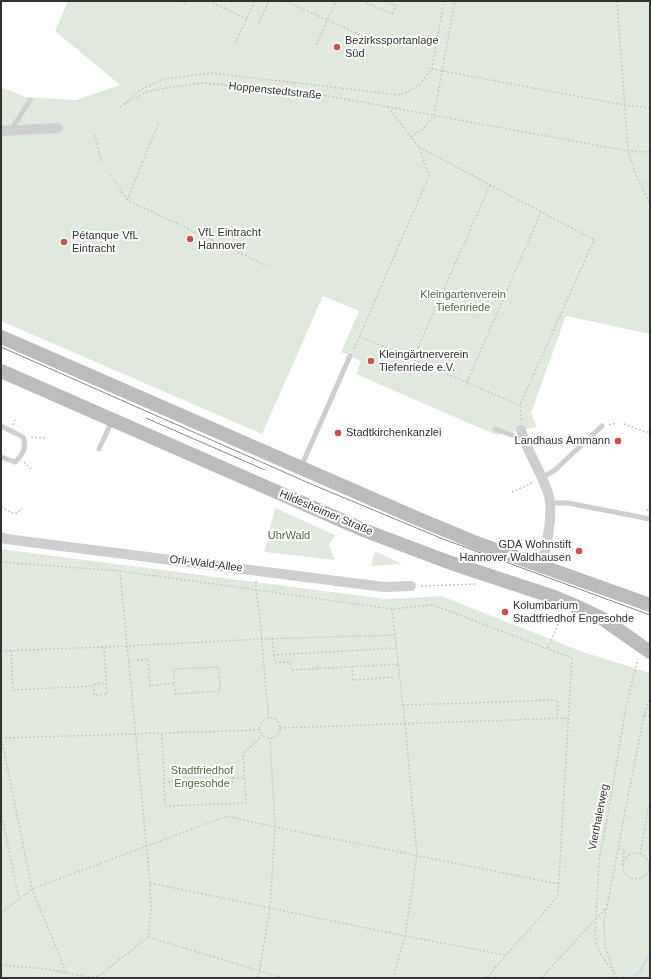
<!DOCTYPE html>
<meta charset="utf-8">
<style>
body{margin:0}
#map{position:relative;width:651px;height:979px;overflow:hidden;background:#fff;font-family:Arial,sans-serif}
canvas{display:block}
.frame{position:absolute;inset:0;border:2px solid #323232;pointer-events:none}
</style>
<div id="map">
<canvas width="651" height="979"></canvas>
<div class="frame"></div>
</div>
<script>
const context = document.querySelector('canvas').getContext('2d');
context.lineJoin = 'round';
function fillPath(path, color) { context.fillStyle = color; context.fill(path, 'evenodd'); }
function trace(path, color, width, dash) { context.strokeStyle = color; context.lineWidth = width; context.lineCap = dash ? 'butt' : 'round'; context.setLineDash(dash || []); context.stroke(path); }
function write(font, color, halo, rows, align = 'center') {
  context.font = font + ' Arial,sans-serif'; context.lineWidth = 4; context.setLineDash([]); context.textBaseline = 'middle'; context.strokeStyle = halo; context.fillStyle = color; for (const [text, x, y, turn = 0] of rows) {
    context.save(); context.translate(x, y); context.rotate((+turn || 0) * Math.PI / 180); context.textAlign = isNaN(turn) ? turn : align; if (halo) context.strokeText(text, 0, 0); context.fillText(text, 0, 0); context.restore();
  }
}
const green = new Path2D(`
 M68,1H650V334L566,316L531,413L537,427L496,435L356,374L361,361L341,352L359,311L323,296L262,434L1,321V87L26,97L76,100L120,85L55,31Z
 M275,508L335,535L329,545L335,560L264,552Z
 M1,549L386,599L441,596L583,652L650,673V978H1Z
 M375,551L402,564L371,566Z`);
const stream = new Path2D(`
 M632,978L640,972L650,954`);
const path = new Path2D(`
 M209,1L247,19
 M285,1L381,44
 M363,1L392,14L396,6L383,1
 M617,1L628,151L636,175L650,204
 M184,4L186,1
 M259,22L269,1
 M235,43L255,1
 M316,45L336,1
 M432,69L444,1
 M125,104L146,92L172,87L201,83L301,91L628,151L650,152
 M120,107L142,89L163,79L211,73L401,95L419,85L432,69L624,105L650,108
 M388,107L411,137
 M95,135L100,158L103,162
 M419,147L594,240L520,405L521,420
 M111,175L127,200L265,265
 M127,200L159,122
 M359,336L519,405
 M354,349L429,176L419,147L411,137L422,130L434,115L455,1
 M413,359L490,185
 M467,382L541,212
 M624,424L646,432H650
 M13,425L15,420
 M609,425L617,423
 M31,437L46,438
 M24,462L32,470
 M512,492L532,483
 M1,507L12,513H18L22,508
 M647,511L650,505
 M1,562L120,571L392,609L433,605L572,658L558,895C536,924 510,949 487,978
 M256,581C255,594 259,605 260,617C263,651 265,685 269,718
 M421,586L477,584
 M392,609L405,723L417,855L405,936L393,978
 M272,638L274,655L397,648
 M104,647L107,694L94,695L93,684L106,683
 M548,648L563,613
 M11,650L13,690L93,686
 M1,651L127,646L261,639L395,635
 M274,655L275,663L290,662L291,670L398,664
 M129,661L148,659L150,686L174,683L175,694L220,691L219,667L174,669V683
 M352,666L353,680L394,677
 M403,705L558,700L557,718
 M644,715L650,716
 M260 728a10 10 0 1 1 20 0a10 10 0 1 1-20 0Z
 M280,728L569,718
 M162,734L165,806L246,803L243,754L262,735
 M1,736L32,889L66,972
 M1,738L260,730
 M233,773L232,785L176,788V775Z
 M233,778L244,777
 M164,783L176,781
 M1,812L19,899
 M618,848L624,850L622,864H624
 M623 866a13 13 0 1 1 26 0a13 13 0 1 1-26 0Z
 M640,854L650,799
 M150,883L405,936L505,955
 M1,913L32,889L227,816L275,827L559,884
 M148,937L283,978
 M1,965L48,969L87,977L99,976L148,937L151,912L150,883L120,572
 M614,972L605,947L604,921L644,715L650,696
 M257,978L259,972L270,908L275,827L270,738
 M541,978L606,908
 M617,978C608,963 598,956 595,938L599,861L611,796L626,706L638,659`);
const lane = new Path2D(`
 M11,130L30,100
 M1,426L23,437C27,447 23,455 15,462L1,457
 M495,429L523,439
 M99,449L112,421
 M301,467L350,356
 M542,478L555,470L602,426
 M551,503H568L650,519`);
const street = new Path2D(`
 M1,131L58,128
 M521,430C527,452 541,471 548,493C554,510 547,548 541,566
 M1,537L6,539L384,587L411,586`);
const secondary = new Path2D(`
 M1,337L416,518L474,542L650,605
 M1,371L366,531L451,563L554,597L578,607L603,619L650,652`);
const tram = new Path2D(`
 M1,347L311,484L443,539L650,615
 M146,418L265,470`);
const markers = [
 [337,47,4,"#d04d4e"],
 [190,239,4,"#d04d4e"],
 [64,242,4,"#d04d4e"],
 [371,361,4,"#d04d4e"],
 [338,433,4,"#d04d4e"],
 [618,441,4,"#d04d4e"],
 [579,551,4,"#d04d4e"],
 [505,612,4,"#d04d4e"]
];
const poiNames = [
 ["Bezirkssportanlage",345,41],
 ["Süd",345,54],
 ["VfL Eintracht",198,233],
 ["Hannover",198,246],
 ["Pétanque VfL",72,236],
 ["Eintracht",72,249],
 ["Kleingärtnerverein",379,355],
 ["Tiefenriede e.V.",379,368],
 ["Stadtkirchenkanzlei",346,433],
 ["Landhaus Ammann",610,441,"right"],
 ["GDA Wohnstift",571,545,"right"],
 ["Hannover Waldhausen",571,558,"right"],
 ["Kolumbarium",513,606],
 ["Stadtfriedhof Engesohde",513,619]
];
const streetNames = [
 ["Hoppenstedtstraße",275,91,6],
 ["Hildesheimer Straße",326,513,23],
 ["Orli-Wald-Allee",206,564,7],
 ["Vierthalerweg",599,817,-79]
];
const parkNames = [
 ["Kleingartenverein",463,295],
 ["Tiefenriede",463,308],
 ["UhrWald",289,536],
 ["Stadtfriedhof",202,771],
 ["Engesohde",202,784]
];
fillPath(green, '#e1e8dd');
trace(stream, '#cfdde8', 3);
trace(path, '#c6c6c6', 1.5, [2, 2]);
trace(lane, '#cfcfcf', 5);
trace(street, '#cfcfcf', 10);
trace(secondary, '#bcbcbc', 14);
trace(tram, '#878787', 1);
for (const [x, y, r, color] of markers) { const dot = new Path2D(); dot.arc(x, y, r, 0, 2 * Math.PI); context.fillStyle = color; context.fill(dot); trace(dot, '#fff', 1.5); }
write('11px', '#323232', '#fff', poiNames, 'left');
write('11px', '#323232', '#fff', streetNames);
write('11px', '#536944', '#fff', parkNames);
</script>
